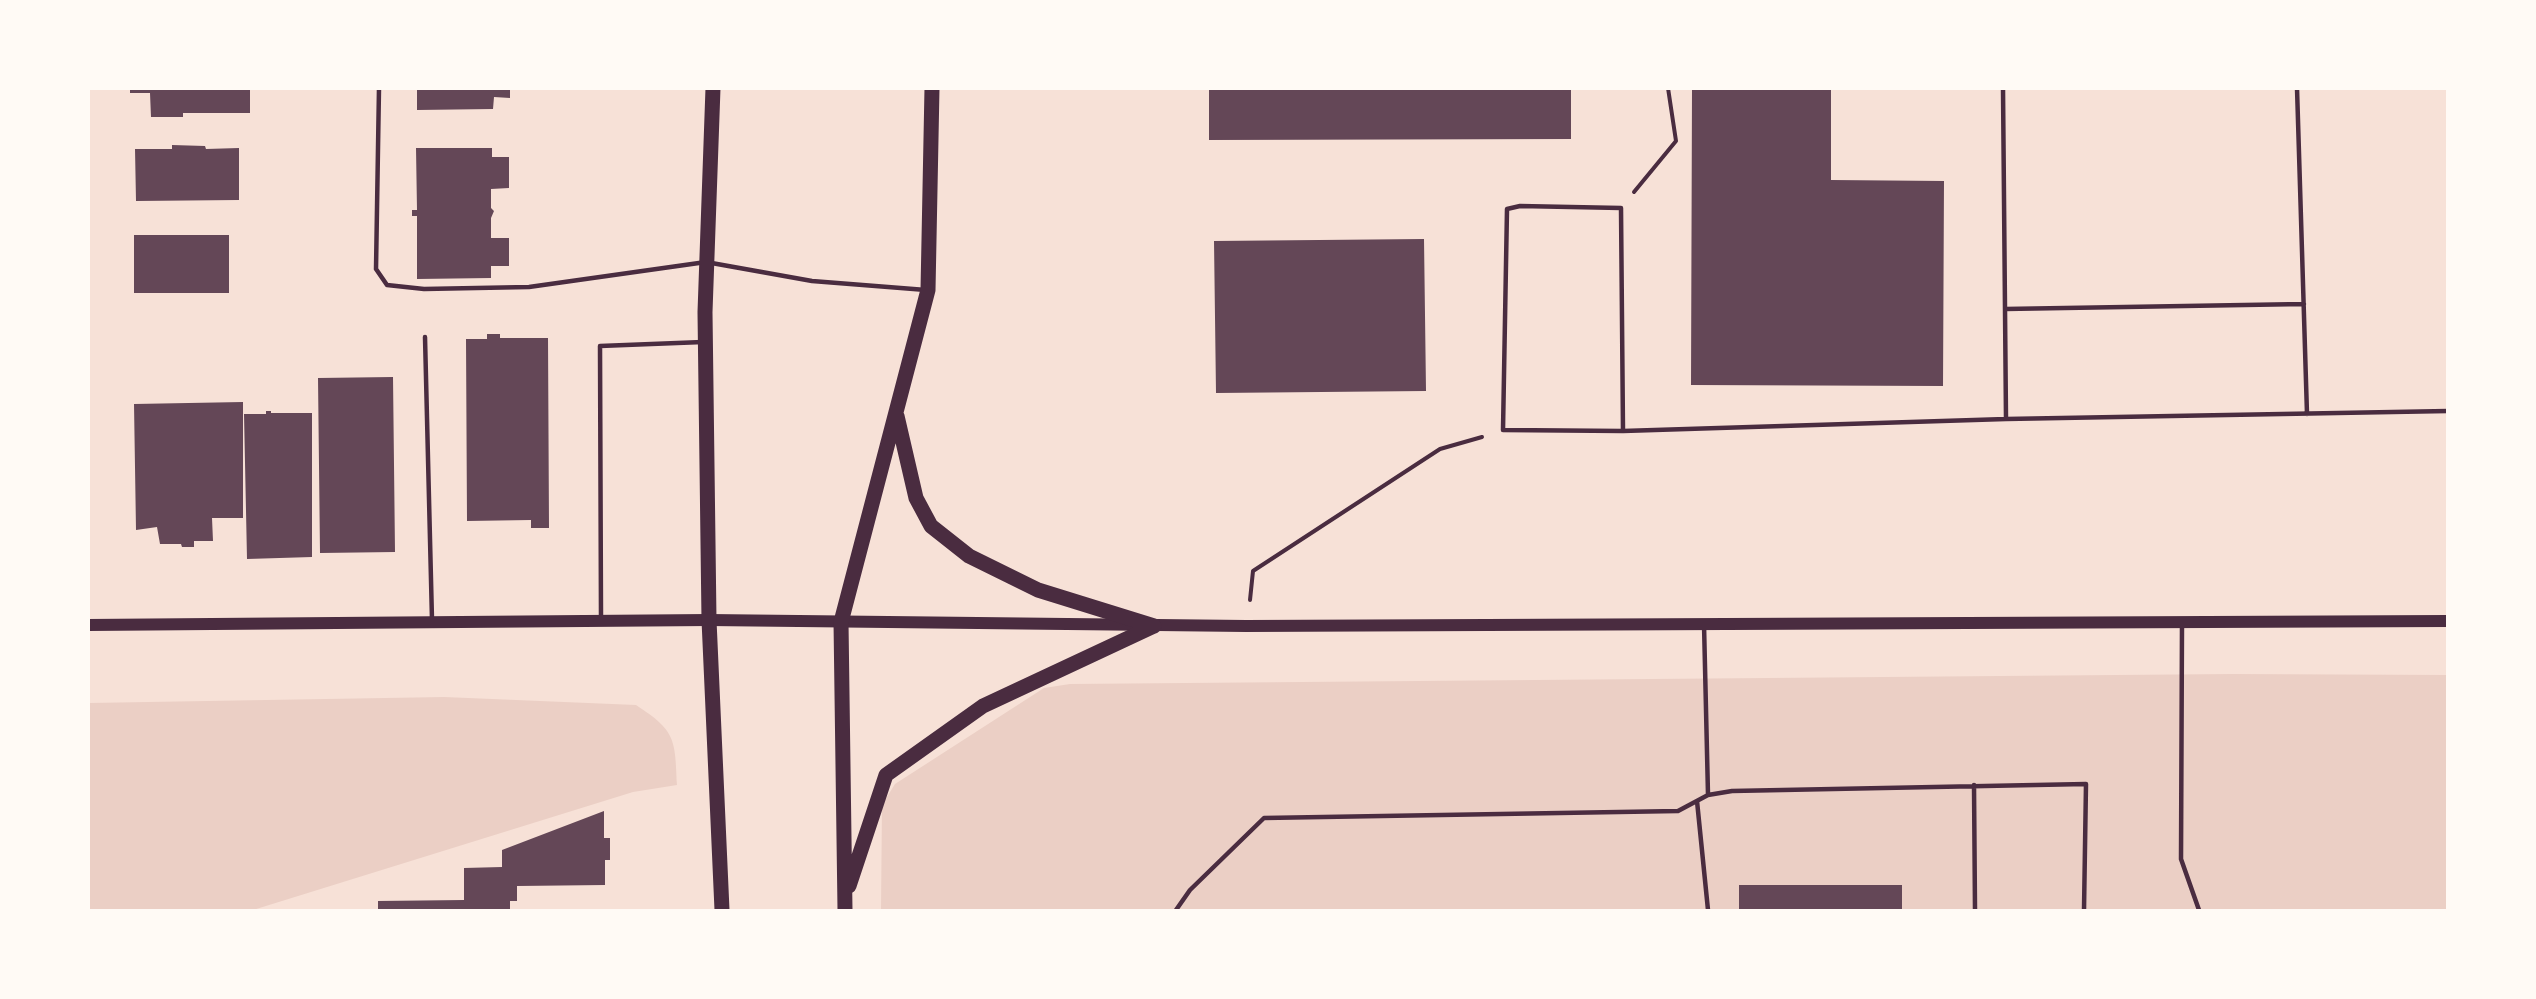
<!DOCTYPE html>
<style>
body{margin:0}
#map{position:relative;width:2536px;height:999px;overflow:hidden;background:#f7e1d7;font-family:"Asap Condensed",sans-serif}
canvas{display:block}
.frame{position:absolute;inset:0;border:90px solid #fffaf5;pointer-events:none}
</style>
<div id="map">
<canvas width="2536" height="999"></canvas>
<div class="frame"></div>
</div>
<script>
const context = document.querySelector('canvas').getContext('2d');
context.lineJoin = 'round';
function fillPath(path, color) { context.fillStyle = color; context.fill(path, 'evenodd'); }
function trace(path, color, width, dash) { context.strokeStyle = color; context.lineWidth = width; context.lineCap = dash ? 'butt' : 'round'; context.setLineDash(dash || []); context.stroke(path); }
const green = new Path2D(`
 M2233,674L2447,675V910H881L882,805L895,784L1044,688L1070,684Z
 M444,697L636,705C676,731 675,739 677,785L633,792L253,910H89V703Z`);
const building = new Path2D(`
 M130,88H250V113H183V117H151L150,93H130Z
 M417,88H510V98L494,97L493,109L417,110Z
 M1209,88H1571V139L1209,140Z
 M1692,88H1831V180L1944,181L1943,386L1691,385Z
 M172,145L205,146L206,149L239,148V200L136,201L135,149H172Z
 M416,148H492V157H509V188L491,189V208L494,211L491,218V238H509V266H491V278L417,279V216H412V210H417Z
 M134,235H229V293H134Z
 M1424,239L1426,391L1216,393L1214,241Z
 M487,334H500V338H548L549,528H531V520L467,521L466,339H487Z
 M393,377L395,552L320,553L318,378Z
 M243,402V518H212L213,541H194V547H182L181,544H160L157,527L136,530L134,404Z
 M266,411H271V413H312V557L247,559L244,414H266Z
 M604,811V838H610V860H605V885L517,886V901H510V910H378V901L464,900V868L502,867V850Z
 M1739,885H1902V910H1739Z`);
const path = new Path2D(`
 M1634,192L1676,141L1668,88
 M1250,600L1253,571L1440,449L1482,437`);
const service = new Path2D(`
 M379,88L376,269L387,285L424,289L529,287L706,262L812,281L926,290
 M2297,88L2307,414
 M2005,309L2304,304
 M425,337L432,620
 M2006,419L2448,411
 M1623,431L1621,208L1520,206L1507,209L1503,430L1623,431L2006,419L2003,88
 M601,619L600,346L703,342
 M2182,622L2181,859L2199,910
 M1704,624L1708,795
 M1974,785L1975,910
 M1697,801L1708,910
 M1176,910L1190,890L1264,818L1678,811L1708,795L1732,791L2086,784L2084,910`);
const secondary = new Path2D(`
 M88,625L709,620L1246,626L2448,621`);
const primary = new Path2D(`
 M713,88L705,312L709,620L722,910
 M897,416L916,498L931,526L969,556L1038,590L1154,626
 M849,886L886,775L983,706L1154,626
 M845,910L841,622L928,290L932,88`);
fillPath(green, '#ebcfc5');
fillPath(building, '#644757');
trace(path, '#4a2c40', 4);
trace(service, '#4a2c40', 4.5);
trace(secondary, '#4a2c40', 12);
trace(primary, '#4a2c40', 15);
</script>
